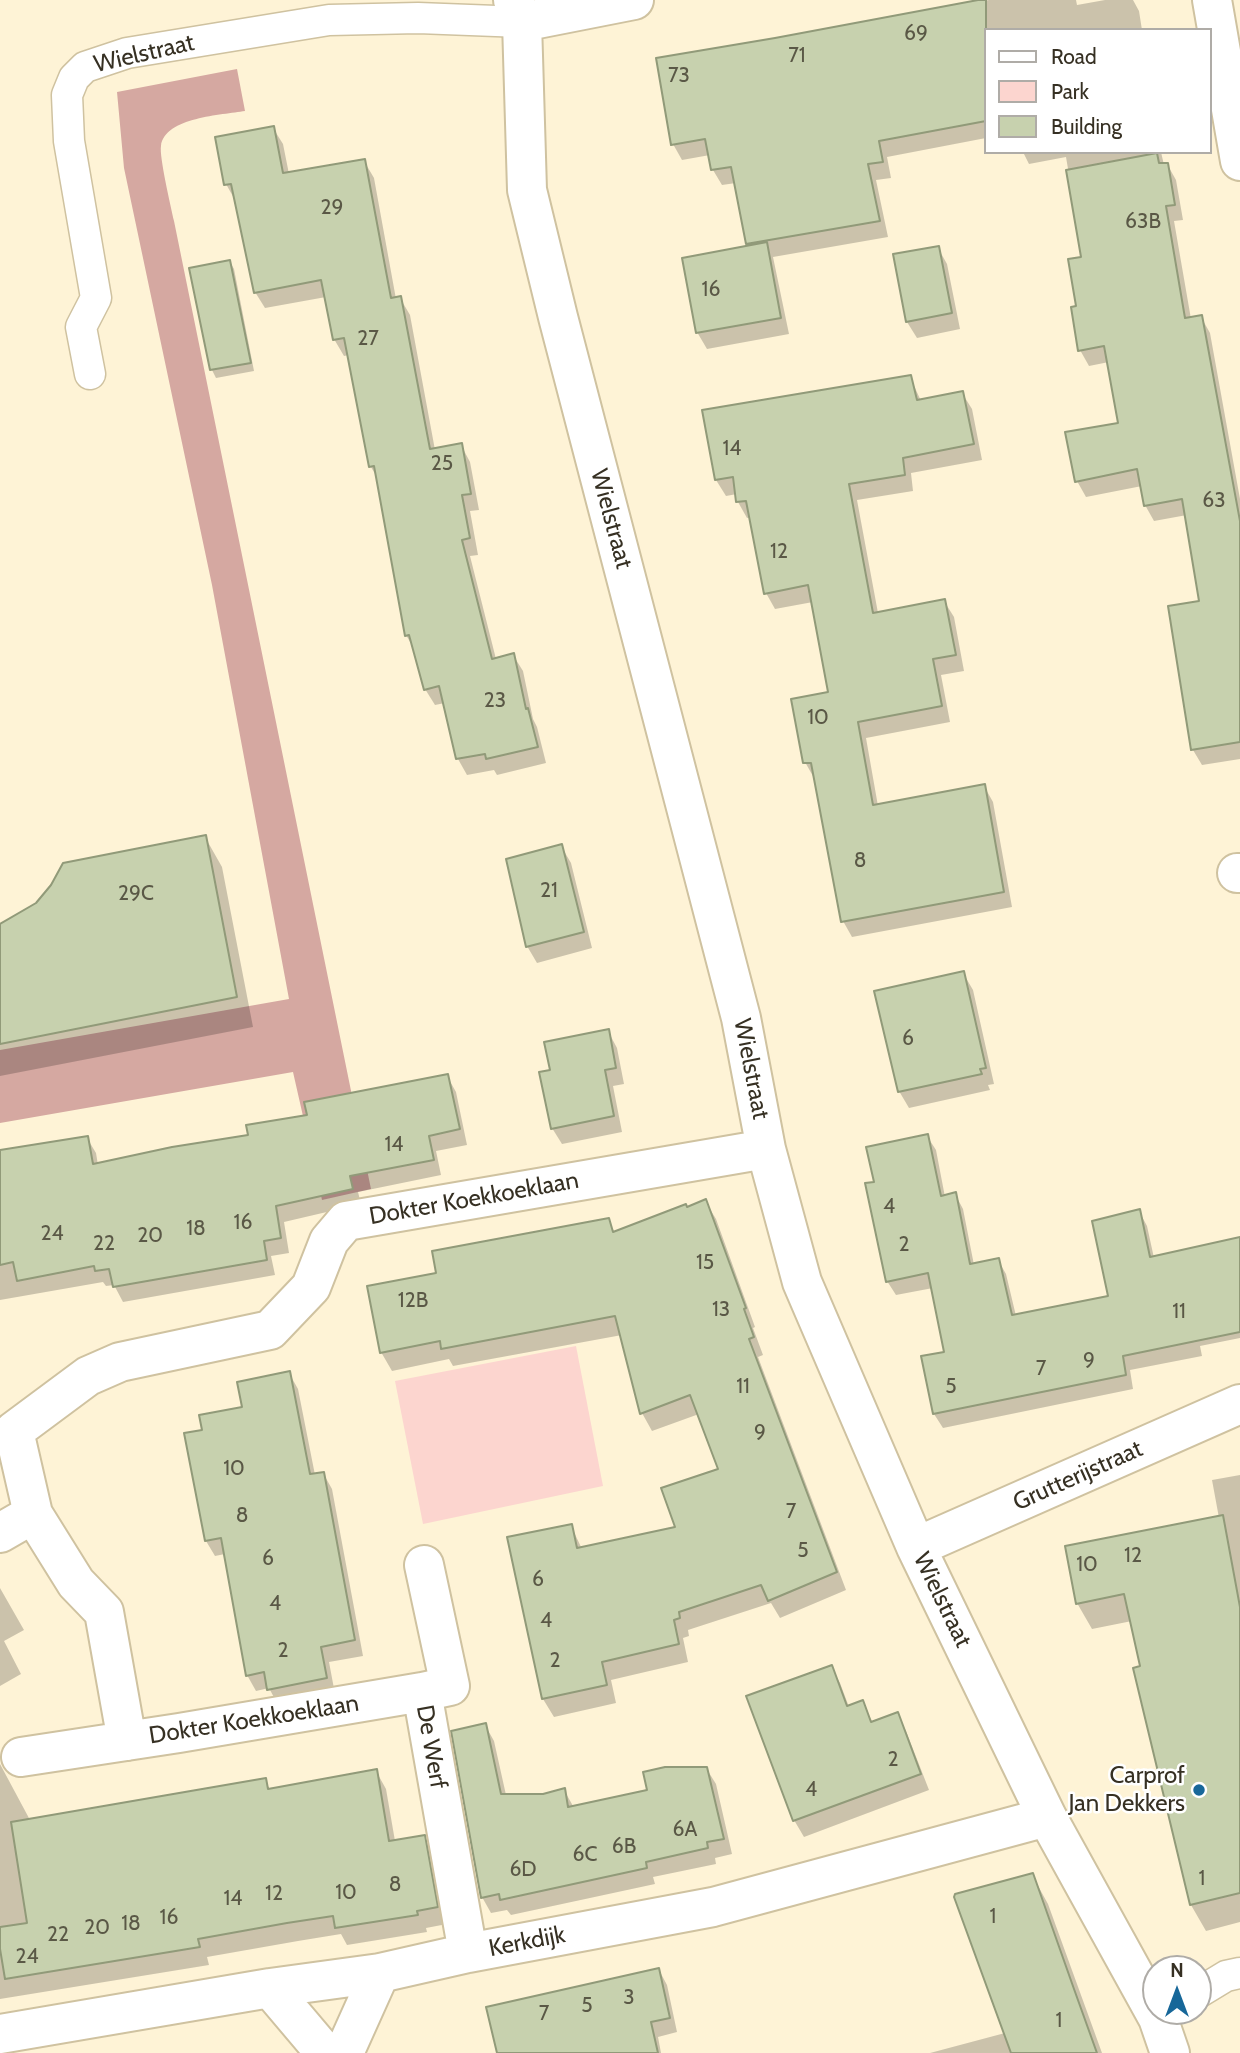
<!DOCTYPE html>
<style>
body{margin:0}
#map{position:relative;width:1240px;height:2053px;overflow:hidden;background:#fef3d6;font-family:Cabin,sans-serif}
canvas{display:block}
.legend{position:absolute;left:984px;top:28px;width:228px;height:126px;box-sizing:border-box;background:#fff;border:2px solid #afaca7;margin:0;padding:9px 12px;list-style:none;font-size:21px;color:#363023}
.legend li{display:flex;align-items:center;gap:14px;height:35px}
.legend b{width:35px;border:2px solid #afaca7}
.north{position:absolute;left:1142px;top:1955px;width:70px;height:70px;box-sizing:border-box;background:#fff;border:2px solid #afaca7;border-radius:50%;rotate:0deg;font-size:19px;font-weight:700;line-height:28px;text-align:center;color:#363023}
.north::after{content:'';display:block;margin:auto;width:24px;height:32px;background:#176799;clip-path:polygon(50% 0,100% 100%,50% 72%,0 100%)}
</style>
<div id="map">
<canvas width="1240" height="2053"></canvas>
<ul class="legend">
<li><b style="height:9px;background:#fff"></b>Road</li>
<li><b style="height:19px;background:#fcd5cf"></b>Park</li>
<li><b style="height:19px;background:#c7d1ae"></b>Building</li>
</ul>
<div class="north">N</div>
</div>
<script>
const context = document.querySelector('canvas').getContext('2d');
context.lineJoin = 'round';
function fillPath(path, color) { context.fillStyle = color; context.fill(path, 'evenodd'); }
function trace(path, color, width, dash) { context.strokeStyle = color; context.lineWidth = width; context.lineCap = dash ? 'butt' : 'round'; context.setLineDash(dash || []); context.stroke(path); }
function write(font, color, halo, rows, align = 'center') {
  context.font = font + ' Cabin,sans-serif'; context.lineWidth = 5; context.setLineDash([]); context.textBaseline = 'middle'; context.strokeStyle = halo; context.fillStyle = color; for (const [text, x, y, turn = 0] of rows) {
    context.save(); context.translate(x, y); context.rotate((+turn || 0) * Math.PI / 180); context.textAlign = isNaN(turn) ? turn : align; if (halo) context.strokeText(text, 0, 0); context.fillText(text, 0, 0); context.restore();
  }
}
const green = new Path2D(`
 M576,1346L603,1486L423,1524L395,1381Z`);
const forest = new Path2D(`
 M237,69L245,111C222,115 165,117 161,146C159,156 171,207 174,221L371,1189L322,1200L293,1072L0,1123V1050L289,999L212,585L124,168L117,92Z`);
const shadow = new Path2D(`
 M989,0H1076L1077,5L1105,0H1133L1139,11L1142,30H986V138L887,157L891,178L876,180L888,237L773,257L789,334L707,349L697,332L750,247L736,183L722,185L713,170L710,155L682,160L673,144L776,40Z
 M273,128L283,144L289,174L364,161L374,178L396,299L400,298L410,315L435,450L461,445L470,462L479,510L470,511L478,555L470,556L496,659L513,655L523,671L533,719L537,727L546,763L497,775L494,770L467,775L458,759L445,703L435,705L425,689L416,652L406,635L378,479L371,467L349,355L344,356L334,339L326,297L265,308L255,292L235,200L226,184Z
 M1023,152H1161L1164,165L1167,164L1176,180L1183,220L1174,221L1191,319L1201,317L1210,333L1240,499V759L1202,765L1193,750L1201,602L1187,515L1154,521L1145,505L1142,486L1086,497L1077,481L1120,425L1109,362L1089,366L1080,350L1078,308L1083,258L1066,157L1029,164Z
 M938,248L947,264L960,329L917,338L907,322L895,256Z
 M230,262L234,269L254,371L216,378L212,370Z
 M910,377L921,401L962,393L972,409L982,460L911,473L913,491L857,500L878,613L944,601L954,617L964,671L941,675L950,722L866,738L878,806L984,786L993,802L1012,907L852,937L843,921L814,778L805,762L830,694L813,602L775,609L766,593L751,517L747,518L738,502L737,494L726,496L716,480L704,411Z
 M205,837L222,867L253,1027L0,1076V924Z
 M561,846L571,863L592,948L537,963L527,946Z
 M963,973L973,990L994,1084L988,1085L990,1090L909,1108L899,1091Z
 M608,1031L617,1048L624,1084L613,1086L622,1132L562,1144L552,1128Z
 M447,1076L456,1092L467,1145L436,1151L441,1175L358,1192L361,1204L284,1222L289,1253L271,1256L275,1275L123,1302L114,1285L106,1286L103,1282L0,1300V1153L87,1138L96,1153L98,1165L250,1136L309,1117Z
 M927,1136L936,1150L945,1197L955,1194L963,1209L974,1265L998,1260L1006,1274L1016,1316L1110,1297L1139,1211L1147,1226L1154,1258L1240,1239V1338L1200,1346L1202,1356L1130,1370L1133,1389L943,1428L934,1414L923,1358L946,1353L933,1288L896,1295L887,1281L876,1183Z
 M705,1201L716,1219L755,1327L753,1328L763,1355L758,1357L846,1590L780,1618L771,1603L688,1630L689,1636L683,1638L688,1662L611,1680L616,1703L554,1717L543,1699L509,1538L571,1526L582,1549L678,1528L720,1470L699,1414L652,1431L642,1413L622,1335L453,1366L449,1359L392,1371L381,1352L438,1275L608,1220L615,1233Z
 M289,1373L298,1389L315,1475L323,1473L332,1489L363,1656L329,1662L335,1694L278,1705L269,1688L256,1691L247,1675L225,1554L215,1556L206,1541L204,1431L244,1408Z
 M1240,1475V1922L1206,1931L1191,1905L1132,1621L1092,1629L1077,1603L1219,1518L1212,1480Z
 M0,1588L24,1630L4,1641L21,1674L0,1686Z
 M831,1667L840,1683L849,1707L862,1702L873,1723L897,1714L906,1731L929,1790L804,1837L794,1820Z
 M485,1725L494,1741L506,1795H543L564,1790L573,1806L649,1791L706,1768L716,1784L732,1854L715,1858L716,1864L653,1877L655,1884L511,1915L507,1910L491,1913L482,1897Z
 M0,1764L30,1820L265,1780L270,1790L376,1771L386,1789L395,1841L424,1837L434,1854L447,1924L426,1928L427,1932L347,1945L341,1934L298,1941L207,1957L209,1965L0,1999Z
 M1032,1875L1048,1904L1102,2053H930L1005,2033Z
 M659,1970L667,1985L677,2032L658,2037L661,2053H499Z`);
const building = new Path2D(`
 M978,0H986V121L879,141L883,162L868,164L880,221L746,244L731,167L711,170L705,139L671,145L656,58L775,38Z
 M274,126L283,173L365,159L391,298L401,296L430,449L462,443L471,494L462,495L470,538L462,540L492,659L514,653L526,709L528,708L538,747L486,759L485,754L456,759L439,686L424,690L409,635L405,636L374,466L369,467L344,338L333,340L321,280L254,293L231,184L224,185L215,137Z
 M1157,153L1159,163H1168L1175,205L1166,206L1185,318L1202,315L1240,521V742L1191,750L1168,606L1199,601L1182,499L1144,506L1137,469L1075,482L1065,432L1118,423L1104,346L1078,351L1071,307L1076,306L1068,259L1081,257L1066,170Z
 M767,242L781,318L696,333L682,258Z
 M939,246L952,313L906,322L893,254Z
 M230,260L251,363L210,370L189,268Z
 M911,375L917,400L963,391L974,444L903,458L905,475L849,484L873,613L945,599L956,655L933,659L942,706L858,722L873,805L985,784L1004,892L841,922L811,763H803L791,699L828,692L808,585L764,594L746,501L736,502L733,477L715,480L702,410Z
 M206,835L237,997L0,1044V924L36,903L51,885L63,863Z
 M562,844L584,932L526,947L506,859Z
 M964,971L986,1068L980,1069L982,1074L898,1092L874,991Z
 M609,1029L616,1068L605,1070L614,1116L551,1129L539,1072L550,1070L544,1042Z
 M448,1074L460,1129L429,1136L434,1160L350,1176L353,1189L276,1206L281,1238L264,1241L267,1260L113,1287L109,1269L95,1271L94,1266L17,1281L13,1262L0,1265V1150L88,1136L93,1164L172,1147L248,1135L246,1125L307,1115L304,1102Z
 M928,1134L941,1196L956,1192L970,1264L999,1258L1012,1315L1108,1296L1092,1221L1140,1209L1150,1257L1240,1237V1332L1123,1356L1126,1375L933,1414L921,1356L944,1352L928,1273L886,1282L865,1183L874,1182L866,1147Z
 M706,1199L746,1308L744,1309L754,1337L749,1339L837,1572L768,1601L761,1585L679,1612L680,1618L674,1620L679,1644L602,1662L607,1685L542,1699L507,1537L572,1524L577,1548L675,1527L661,1488L718,1469L690,1395L640,1414L615,1316L441,1349L440,1341L380,1353L367,1286L436,1273L432,1251L609,1218L613,1232L686,1204L687,1207Z
 M290,1371L310,1474L324,1472L355,1640L321,1647L327,1678L267,1690L264,1672L246,1676L221,1538L205,1541L184,1433L202,1430L199,1415L242,1407L237,1382Z
 M1223,1515L1240,1607V1893L1190,1905L1133,1668L1140,1666L1124,1594L1076,1604L1065,1546Z
 M832,1665L847,1706L863,1700L871,1722L898,1712L921,1774L793,1821L746,1696Z
 M486,1723L501,1794H543L565,1788L568,1807L647,1790L643,1772L665,1767H707L724,1839L707,1842L708,1848L646,1862L647,1868L500,1900L499,1894L481,1898L451,1731Z
 M377,1769L389,1841L425,1835L438,1907L417,1911L418,1915L335,1928L333,1916L287,1923L198,1939L200,1947L5,1979L0,1949V1927L27,1923L11,1822L266,1778L268,1789Z
 M1033,1873L1074,1989L1097,2053H1011L954,1897L955,1894Z
 M659,1968L670,2018L651,2022L658,2053H497L486,2007Z`);
const lane = new Path2D(`
 M90,374L81,327L96,298L69,141L67,95L74,78L85,67L127,53L329,20L418,18L522,22
 M1198,1993L1226,1976L1240,1973`);
const street = new Path2D(`
 M513,0L522,22L527,190L558,317L741,1018L766,1149L802,1282L916,1547L1047,1817L1158,2018L1170,2053
 M1212,0L1240,161
 M522,22L634,0
 M1237,873H1240
 M33,1514L76,1583L104,1612L127,1741
 M0,1533L33,1514L14,1431L88,1376L120,1362L270,1330L311,1287L329,1241L346,1221L766,1149
 M916,1547L1240,1404
 M424,1565L450,1686L422,1692L468,1953
 M21,1757L179,1733L422,1692
 M270,1988L325,2053
 M0,2034L270,1988L380,1973L468,1953L713,1907L1047,1817
 M344,2053L380,1973`);
const markers = [
 [1199,1790,7,"#176799"]
];
const numberNames = [
 ["69",916,34],
 ["71",797,56],
 ["73",679,76],
 ["29",332,208],
 ["63B",1143,222],
 ["16",711,290],
 ["27",368,339],
 ["14",732,449],
 ["25",442,464],
 ["63",1214,501],
 ["12",779,552],
 ["23",495,701],
 ["10",818,718],
 ["8",860,861],
 ["21",549,891],
 ["29C",136,894],
 ["6",908,1039],
 ["14",394,1145],
 ["4",889,1207],
 ["16",243,1223],
 ["18",196,1229],
 ["24",52,1234],
 ["20",150,1236],
 ["22",104,1244],
 ["2",904,1245],
 ["15",705,1263],
 ["12B",413,1301],
 ["13",721,1310],
 ["11",1179,1312],
 ["9",1089,1361],
 ["7",1041,1369],
 ["11",743,1387],
 ["5",951,1387],
 ["9",760,1433],
 ["10",234,1469],
 ["7",791,1512],
 ["8",242,1516],
 ["5",803,1551],
 ["12",1133,1556],
 ["6",268,1559],
 ["10",1087,1565],
 ["6",538,1580],
 ["4",275,1604],
 ["4",546,1621],
 ["2",283,1651],
 ["2",555,1661],
 ["2",893,1760],
 ["4",811,1790],
 ["6A",685,1830],
 ["6B",624,1847],
 ["6C",585,1855],
 ["6D",523,1870],
 ["1",1202,1879],
 ["8",395,1885],
 ["10",346,1893],
 ["12",274,1894],
 ["14",233,1899],
 ["1",993,1917],
 ["16",169,1918],
 ["18",131,1924],
 ["20",97,1928],
 ["22",58,1935],
 ["24",27,1957],
 ["3",629,1998],
 ["5",587,2006],
 ["7",544,2014],
 ["1",1059,2021]
];
const streetNames = [
 ["Wielstraat",144,54,-13],
 ["Wielstraat",611,519,75],
 ["Wielstraat",751,1069,79],
 ["Dokter Koekkoeklaan",474,1199,-10],
 ["Grutterijstraat",1078,1476,-24],
 ["Wielstraat",942,1600,64],
 ["Dokter Koekkoeklaan",254,1720,-9],
 ["De Werf",431,1747,80],
 ["Kerkdijk",527,1942,-11]
];
const poiNames = [
 ["Carprof",1185,1776],
 ["Jan Dekkers",1185,1804]
];
fillPath(green, '#fcd5cf');
fillPath(forest, '#d5a8a1');
fillPath(shadow, '#0003');
fillPath(building, '#c7d1ae');
trace(building, '#919a79', 2);
trace(lane, '#cfc2a0', 33);
trace(street, '#cfc2a0', 42);
trace(lane, '#fff', 30);
trace(street, '#fff', 38);
for (const [x, y, r, color] of markers) { const dot = new Path2D(); dot.arc(x, y, r, 0, 2 * Math.PI); context.fillStyle = color; context.fill(dot); trace(dot, '#fff', 2.5); }
write('21px', '#5a5846', null, numberNames);
write('24px', '#363023', '#fff', streetNames);
write('24px', '#363023', '#fff', poiNames, 'right');
</script>
